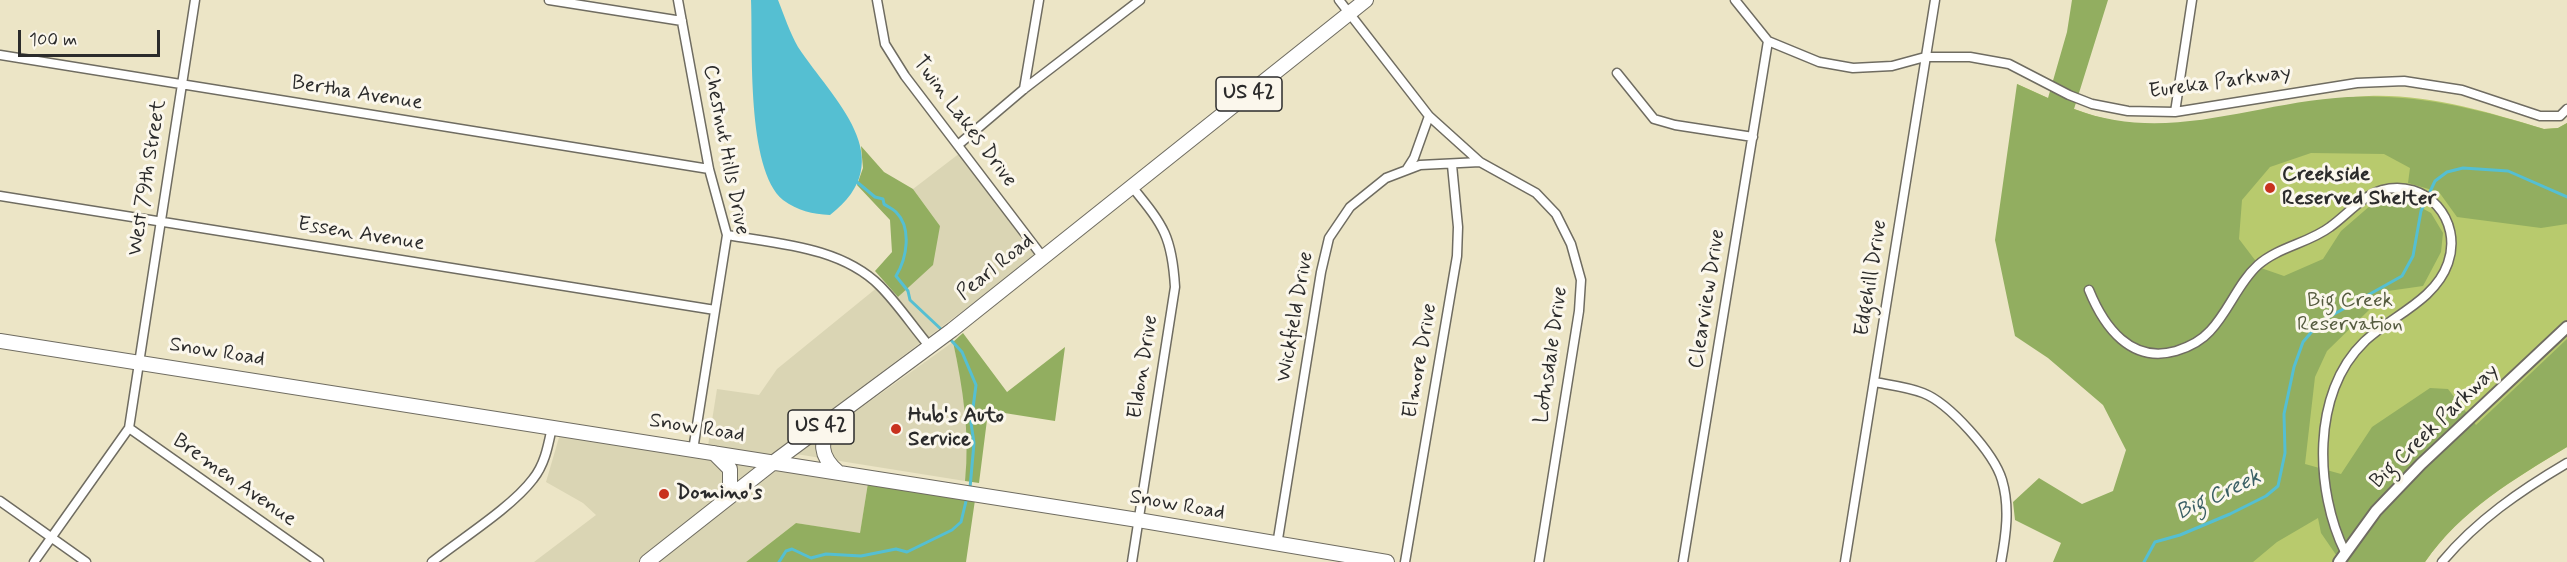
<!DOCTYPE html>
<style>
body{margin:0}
#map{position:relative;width:2567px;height:562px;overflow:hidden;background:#ece5c6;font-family:Mynerve,sans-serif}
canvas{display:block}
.scale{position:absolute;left:18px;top:30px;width:142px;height:27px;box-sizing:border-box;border:3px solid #2b2b2b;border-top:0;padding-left:8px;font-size:18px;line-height:21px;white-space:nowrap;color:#2b2b2b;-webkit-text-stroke:4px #fbf7ec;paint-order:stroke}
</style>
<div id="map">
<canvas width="2567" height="562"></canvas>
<div class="scale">100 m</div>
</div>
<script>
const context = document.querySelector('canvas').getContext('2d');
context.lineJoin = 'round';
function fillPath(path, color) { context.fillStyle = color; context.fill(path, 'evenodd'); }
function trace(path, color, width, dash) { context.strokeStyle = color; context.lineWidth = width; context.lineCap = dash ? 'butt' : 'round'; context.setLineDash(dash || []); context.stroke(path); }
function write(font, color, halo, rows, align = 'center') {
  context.font = font + ' Mynerve,sans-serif'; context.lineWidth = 6; context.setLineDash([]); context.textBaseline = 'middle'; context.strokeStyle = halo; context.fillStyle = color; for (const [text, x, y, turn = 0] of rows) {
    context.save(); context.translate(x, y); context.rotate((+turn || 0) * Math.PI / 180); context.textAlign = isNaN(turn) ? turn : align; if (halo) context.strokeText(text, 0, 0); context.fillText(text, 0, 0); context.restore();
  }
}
const built = new Path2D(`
 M960,153L1037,255L770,456L708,446L717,389L759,395L777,369L884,282L899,297L940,226L913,189Z
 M953,342L963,388L968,457L965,481L796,454Z
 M560,434L868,483L860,534L796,523L746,562H534L596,515L583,503L546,482Z`);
const green = new Path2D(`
 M2017,84C2048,98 2078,113 2111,120C2197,137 2284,99 2369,96C2430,94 2487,112 2544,129L2558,128L2567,123V447C2514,479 2461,510 2425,562H2091L2173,439Z`);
const forest = new Path2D(`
 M2072,0H2108L2074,109C2168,145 2253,102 2348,97C2416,93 2479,109 2544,129L2558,128L2567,123V224L2541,228L2457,217L2439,192L2408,183L2410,168L2384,154L2311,153L2270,167L2242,200L2239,239L2261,268L2284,276L2323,259L2341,231L2371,205L2394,199L2411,202L2431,213L2443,233L2441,252L2423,286L2388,291L2364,303L2369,310L2327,351L2315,377L2305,464L2341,474L2372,427L2430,388L2448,389L2476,425L2567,339V447C2514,479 2461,510 2425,562H2341L2321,533L2318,518L2277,542L2253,562H2053L2061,543L2015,520L2013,502L2039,478L2082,504L2113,491L2126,450L2103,405L2048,358L2015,336L1995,240L2017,84L2048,98L2067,32Z
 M861,146L884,172L913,189L940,226L933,265L898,297L875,271L892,252L890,220L857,185L863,168Z
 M963,333L1007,392L1065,347L1055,421L998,412L987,420L979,483L965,481C970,434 963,388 953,342Z
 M868,483L975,500L966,562H746L796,523L860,533Z`);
const water = new Path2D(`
 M751,0H778C784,15 790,33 798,47C833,100 903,159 830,215C812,214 798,211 783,200C746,169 753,47 751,0Z`);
const stream = new Path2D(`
 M857,182L875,197L883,199L884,204C888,207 892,208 896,212C912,228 907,258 896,276L908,291L910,300L943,331
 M949,338L962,352L976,385L971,423L974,443L970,488
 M779,562L786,551L792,549L811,558L826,554L861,556L896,549L907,552L952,530L961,522L967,497
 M2144,562L2155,542L2180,535L2230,514L2266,496L2278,486L2285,453L2284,414L2294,367L2303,342L2320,322L2402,276L2413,256L2421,211L2435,181L2447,172L2463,168L2508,171L2567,197`);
const minor = new Path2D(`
 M549,0L682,21
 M678,0L709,169L727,235L693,450
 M877,0L885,44L905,76L1042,256
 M1339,0L1429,116L1480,162L1536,193L1556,214L1571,244L1581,280L1579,311L1539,562
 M1735,0L1768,41L1819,62L1853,68L1892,66L1925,57H1970L2009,64L2069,95L2092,104L2128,111L2175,112L2357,83L2404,81L2462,90L2540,116H2560L2567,109
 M0,55L709,169
 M1617,73L1654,119L1675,125L1753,137
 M1024,89L1039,0
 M2175,112L2192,0
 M958,145L1024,89L1140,0
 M1407,169L1414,158L1429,116
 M0,196L715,310
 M727,235C779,244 841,247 880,286C898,304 913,327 930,347
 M2089,290C2104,327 2131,364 2176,351C2189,347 2201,341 2210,331C2229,311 2238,283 2258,265C2278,247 2309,243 2330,227C2347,215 2362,196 2382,190C2426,178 2463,220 2448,263C2435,301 2391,316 2364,342C2311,393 2315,491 2345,552
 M1874,382C1890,385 1908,387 1923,393C1949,403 1994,453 2002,480C2010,507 2006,535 2001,562
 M129,428L319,562
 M0,501L86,562
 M1277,545L1321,272L1329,238L1350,207L1386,178L1420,165L1480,162
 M34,562L129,428L195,0
 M432,562C461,539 512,507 533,479C545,464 548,446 552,427
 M1132,562L1175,287C1172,237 1164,226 1133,188
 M1405,562L1457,256L1458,227L1452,165
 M1683,562L1768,41
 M1845,562L1935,0
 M2442,562C2476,521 2521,490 2567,463`);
const tertiary = new Path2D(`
 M2339,562L2376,511L2421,464L2567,327`);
const primary = new Path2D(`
 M0,341L1138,520L1387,562
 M831,421C820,442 819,456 838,472
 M714,453L730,469V485L723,500
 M647,562L774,462L952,330L1366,0`);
const markers = [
 [2270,188,6,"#c8321e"],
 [896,429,6,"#c8321e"],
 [664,494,6,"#c8321e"]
];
const shields = [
 [1249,94,66],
 [821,427,66]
];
const shieldNames = [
 ["US 42",1249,94],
 ["US 42",821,427]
];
const streetNames = [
 ["Eureka Parkway",2220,83,-8],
 ["Bertha Avenue",357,94,9],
 ["Twin Lakes Drive",964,122,53],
 ["Chestnut Hills Drive",725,150,79],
 ["West 79th Street",148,178,-81],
 ["Essen Avenue",361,235,9],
 ["Pearl Road",996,268,-39],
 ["Edgehill Drive",1872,278,-81],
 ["Clearview Drive",1708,299,-81],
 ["Wickfield Drive",1296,317,-80],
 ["Snow Road",217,353,9],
 ["Lotusdale Drive",1552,355,-82],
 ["Elmore Drive",1421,361,-80],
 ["Eldon Drive",1144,367,-81],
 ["Big Creek Parkway",2435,427,-44],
 ["Snow Road",697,429,9],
 ["Bremen Avenue",234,481,35],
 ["Snow Road",1177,506,10]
];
const poiNames = [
 ["Creekside",2282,176],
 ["Reserved Shelter",2282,200],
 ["Hub's Auto",908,417],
 ["Service",908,441],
 ["Domino's",676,494]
];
const parkNames = [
 ["Big Creek",2350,302],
 ["Reservation",2350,326]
];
const waterNames = [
 ["Big Creek",2219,496,-25]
];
fillPath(built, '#dad5b4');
fillPath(green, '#b8ca6d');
fillPath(forest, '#92ae60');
fillPath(water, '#55bfd2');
trace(stream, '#55bfd2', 3);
trace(minor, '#6f6c61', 11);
trace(tertiary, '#6f6c61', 14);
trace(primary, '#6f6c61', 16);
trace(minor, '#fff', 8);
trace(tertiary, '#fff', 10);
trace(primary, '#fff', 14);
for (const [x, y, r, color] of markers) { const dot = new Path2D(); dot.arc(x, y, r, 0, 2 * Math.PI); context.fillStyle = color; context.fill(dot); trace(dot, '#fbf7ec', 2); }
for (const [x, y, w] of shields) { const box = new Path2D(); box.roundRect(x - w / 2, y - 17, w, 34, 4.5); context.fillStyle = '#fbf7ec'; context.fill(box); trace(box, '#2b2b2b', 1.5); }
write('bold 20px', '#2b2b2b', null, shieldNames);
write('21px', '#2b2b2b', '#fbf7ec', streetNames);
write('bold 21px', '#2b2b2b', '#fbf7ec', poiNames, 'left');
write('21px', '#555b3f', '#fbf7ec', parkNames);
write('italic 22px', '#3a5f65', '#fbf7ec', waterNames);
</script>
